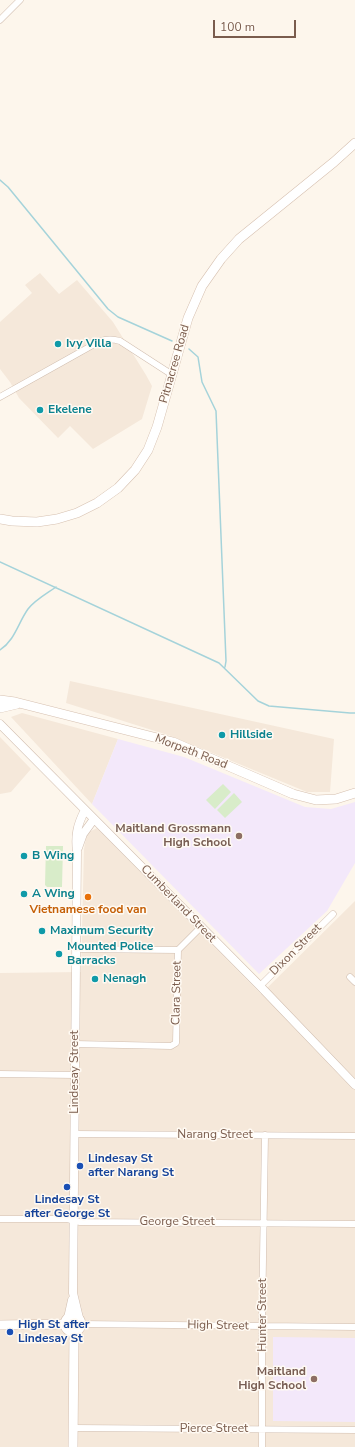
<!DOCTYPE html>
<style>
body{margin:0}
#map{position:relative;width:355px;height:1447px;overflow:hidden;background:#fdf6ec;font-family:"Nunito Sans",sans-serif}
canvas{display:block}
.scale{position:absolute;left:213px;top:20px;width:83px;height:18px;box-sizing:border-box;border:2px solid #7a5c4d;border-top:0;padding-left:5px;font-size:12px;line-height:14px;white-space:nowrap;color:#7a5c4d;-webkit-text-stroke:3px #fffaf3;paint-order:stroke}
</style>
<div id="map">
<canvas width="355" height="1447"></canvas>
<div class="scale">100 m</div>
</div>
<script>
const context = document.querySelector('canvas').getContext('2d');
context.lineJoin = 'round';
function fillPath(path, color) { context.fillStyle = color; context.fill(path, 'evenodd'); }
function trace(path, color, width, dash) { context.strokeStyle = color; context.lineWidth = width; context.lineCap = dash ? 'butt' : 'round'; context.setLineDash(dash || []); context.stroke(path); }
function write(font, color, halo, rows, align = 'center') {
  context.font = font + ' "Nunito Sans",sans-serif'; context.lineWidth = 3; context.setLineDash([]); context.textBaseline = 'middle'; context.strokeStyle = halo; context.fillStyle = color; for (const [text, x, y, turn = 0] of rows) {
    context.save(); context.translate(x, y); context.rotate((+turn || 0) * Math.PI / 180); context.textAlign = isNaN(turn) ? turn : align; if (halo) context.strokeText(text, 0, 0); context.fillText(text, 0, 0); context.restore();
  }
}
const residential = new Path2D(`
 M40,273L59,294L77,280L113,322L146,375L152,386L142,419L93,449L70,426L58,438L19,398L10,382L0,369V322L32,293L25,285Z
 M70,681L334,739L330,792H307L171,736L66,703Z
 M22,713L118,739L92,804L11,717Z
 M0,737L31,769L11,792L0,794Z
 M97,828L261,994L355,901V1447H0V973L81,972L84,849L87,833Z`);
const education = new Path2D(`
 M118,739L184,757L305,807L331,809L355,802V863L327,911L259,974L92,804Z
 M273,1337L355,1338V1422L273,1421Z`);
const green = new Path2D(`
 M223,784L231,792L215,809L206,800Z
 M234,793L242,802L225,818L217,810Z
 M46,846H63L62,887H47L45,885Z`);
const stream = new Path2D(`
 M0,180L8,187L108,309L118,317L172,341
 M189,349L198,357L202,382L216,411L226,661L225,667
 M0,562L219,663L258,701L269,706L350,713H355
 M0,650C15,640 18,623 28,609C35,600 46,594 56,587`);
const minor = new Path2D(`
 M0,20L20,0
 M0,397L100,341C107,339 113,339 120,341L171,374
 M75,949L178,950
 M350,977L355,982
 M260,986L333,914
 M75,1044L171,1046L176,1043L178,950L201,927
 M0,1074L75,1075
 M75,1134L355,1136
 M0,1219H67L80,1222L355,1224
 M81,1324L355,1327
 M73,1428L355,1430
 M262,1447V1321L265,1135`);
const tertiary = new Path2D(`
 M0,724L260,986L355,1085
 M78,848L83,834L94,819
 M68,1318L72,1300
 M79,1318L73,1293L77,852C75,836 77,825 85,810`);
const secondary = new Path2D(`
 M0,519L12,521L37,522L57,519L77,513L97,503L118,488L135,470L148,450L157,427L188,318L202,286L221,259L239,239L334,162L355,143
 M0,700L15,702L173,742L293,794L316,800L336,799L355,793
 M0,708L17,704
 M65 1324a8 8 0 1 1 16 0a8 8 0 1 1-16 0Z
 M0,1325L66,1324
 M73,1447L74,1332`);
const markers = [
 [58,344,4,"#0f9aa8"],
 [40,410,4,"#0f9aa8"],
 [222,735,4,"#0f9aa8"],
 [239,836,4,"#8d6e63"],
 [24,856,4,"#0f9aa8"],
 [24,894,4,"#0f9aa8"],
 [88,897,4,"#e8710a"],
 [42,931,4,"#0f9aa8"],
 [59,954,4,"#0f9aa8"],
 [95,979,4,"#0f9aa8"],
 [80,1166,4,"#1a4fb4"],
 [67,1187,4,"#1a4fb4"],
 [10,1332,4,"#1a4fb4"],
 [314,1379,4,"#8d6e63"]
];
const cultureNames = [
 ["Ivy Villa",66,344],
 ["Ekelene",48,410],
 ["Hillside",230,735],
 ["B Wing",32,856],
 ["A Wing",32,894],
 ["Maximum Security",50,931],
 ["Mounted Police",67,947],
 ["Barracks",67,961],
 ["Nenagh",103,979]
];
const streetNames = [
 ["Pitnacree Road",175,364,-74],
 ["Morpeth Road",191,752,21],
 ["Cumberland Street",178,904,46],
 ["Dixon Street",296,950,-45],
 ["Clara Street",177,993,-89],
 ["Lindesay Street",75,1072,-90],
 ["Narang Street",215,1135],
 ["George Street",177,1222],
 ["Hunter Street",263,1315,-90],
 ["High Street",218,1326,1],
 ["Pierce Street",214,1429]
];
const educationNames = [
 ["Maitland Grossmann",231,829],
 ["High School",231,843],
 ["Maitland",306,1372],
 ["High School",306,1386]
];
const foodNames = [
 ["Vietnamese food van",88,910]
];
const transitNames = [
 ["Lindesay St",88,1159],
 ["after Narang St",88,1173],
 ["Lindesay St",67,1200,"center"],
 ["after George St",67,1214,"center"],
 ["High St after",18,1325],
 ["Lindesay St",18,1339]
];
fillPath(residential, '#f5e8da');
fillPath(education, '#f3e8fa');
fillPath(green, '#d8ecc9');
trace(stream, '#a5d3da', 1.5);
trace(minor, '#d1beb0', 7);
trace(tertiary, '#d1beb0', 9);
trace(secondary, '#d6c0b0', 10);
trace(minor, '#fff', 6);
trace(tertiary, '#fff', 8);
trace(secondary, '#fff', 9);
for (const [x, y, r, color] of markers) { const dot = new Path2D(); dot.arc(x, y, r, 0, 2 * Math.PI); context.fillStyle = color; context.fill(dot); trace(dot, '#fffaf3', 1.5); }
write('bold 12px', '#0d838f', '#fffaf3', cultureNames, 'left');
write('12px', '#7a5c4d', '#fffaf3', streetNames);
write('bold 12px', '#785e54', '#fffaf3', educationNames, 'right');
write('bold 12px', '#c56008', '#fffaf3', foodNames);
write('bold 12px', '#164399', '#fffaf3', transitNames, 'left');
</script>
